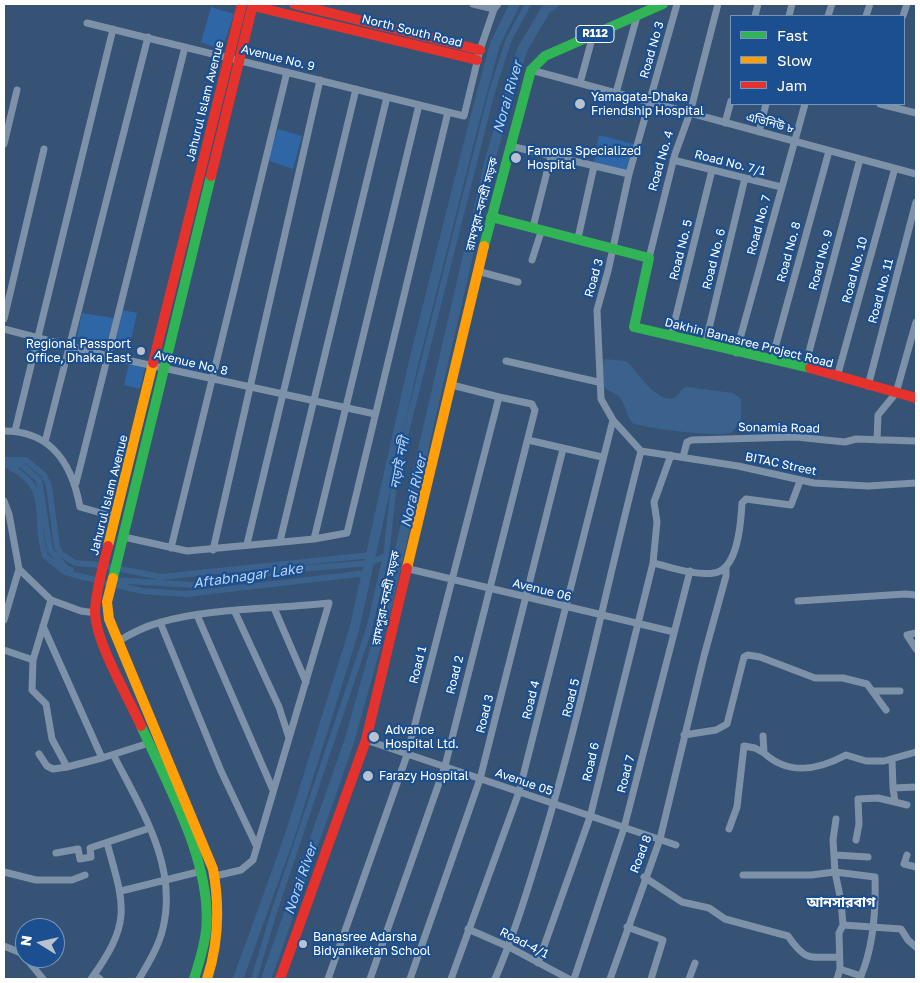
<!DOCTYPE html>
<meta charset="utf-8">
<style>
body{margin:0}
#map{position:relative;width:920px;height:983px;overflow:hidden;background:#365274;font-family:"Golos Text",sans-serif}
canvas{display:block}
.frame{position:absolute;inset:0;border:5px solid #fff;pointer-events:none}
.legend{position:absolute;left:730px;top:15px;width:175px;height:90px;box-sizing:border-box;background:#1b4f8f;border:1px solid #7695bc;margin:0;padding:6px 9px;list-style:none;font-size:15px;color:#fff}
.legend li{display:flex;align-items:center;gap:10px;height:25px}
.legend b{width:25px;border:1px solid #7695bc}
.north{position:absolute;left:15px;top:918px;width:50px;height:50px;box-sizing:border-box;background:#1b4f8f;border:1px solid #7695bc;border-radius:50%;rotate:279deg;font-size:14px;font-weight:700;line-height:20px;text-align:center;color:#fff}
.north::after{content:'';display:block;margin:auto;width:18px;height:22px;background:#b9c2ce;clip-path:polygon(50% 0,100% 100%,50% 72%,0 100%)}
</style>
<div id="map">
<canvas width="920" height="983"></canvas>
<div class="frame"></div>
<ul class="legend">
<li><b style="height:6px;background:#30b455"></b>Fast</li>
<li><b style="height:6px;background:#ff9f0a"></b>Slow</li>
<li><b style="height:6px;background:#e5322d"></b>Jam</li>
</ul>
<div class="north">N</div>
</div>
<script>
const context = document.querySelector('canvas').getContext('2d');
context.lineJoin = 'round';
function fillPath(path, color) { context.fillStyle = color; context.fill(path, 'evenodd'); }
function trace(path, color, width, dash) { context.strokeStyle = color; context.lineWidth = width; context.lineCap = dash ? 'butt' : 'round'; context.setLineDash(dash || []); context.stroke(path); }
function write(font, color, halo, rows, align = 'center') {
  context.font = font + ' "Golos Text","Noto Sans Bengali",sans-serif'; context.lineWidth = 4.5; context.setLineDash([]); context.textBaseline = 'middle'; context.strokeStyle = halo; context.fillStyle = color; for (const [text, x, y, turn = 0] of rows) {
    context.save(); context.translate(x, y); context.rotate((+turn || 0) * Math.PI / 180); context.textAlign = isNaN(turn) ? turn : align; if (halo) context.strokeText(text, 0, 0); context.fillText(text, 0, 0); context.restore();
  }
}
const green = new Path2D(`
 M211,7L234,14L222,50L201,42Z
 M278,129L302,136L293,169L267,160Z
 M599,135L637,145L629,174L593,166Z
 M122,310L137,313L129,349L113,346Z
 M82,313L114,318L108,346L77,337Z
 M129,364L145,368L140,389L124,385Z`);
const water = new Path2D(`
 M604,359L626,361C639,372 657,406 676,397L683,388L688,387L733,393L741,399V422L731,433C714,437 649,429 632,423C626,415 626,404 619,397C612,390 607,393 601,382Z`);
const canal = new Path2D(`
 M4,460H26L44,475L49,486L57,547L61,554L75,563L100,565L161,577L371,555L367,575L359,574L186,594L142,591L75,575L65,572L45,556C32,513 54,487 4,464
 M10,465H22L39,480L50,550L67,569L71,570
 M112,580L194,585L244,579L277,571L369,563L386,556
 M254,979L274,912L369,629L386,556L394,485L406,432L492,91L509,39L528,4`);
const river = new Path2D(`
 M238,979L289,838L354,630L413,365L472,130L495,44L515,4
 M266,979L349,742L386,610L490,160L522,50L546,9L554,4`);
const street = new Path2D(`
 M473,4L494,9
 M755,16L758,4
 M789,16L792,4
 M828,16L832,4
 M866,16L870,4
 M903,16L907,4
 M87,23L464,116L480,50L494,9L498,4
 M531,70L916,174
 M580,83L593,35
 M616,93L637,16
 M880,104L916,113
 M725,123L731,101
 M759,132L766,104
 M4,144L17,90
 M510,146L629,174
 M673,160L781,187
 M533,227L551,156
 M578,238L594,166
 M649,258L675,154L690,113L718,4
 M532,260L542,229
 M477,271L518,282
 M4,319L44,149
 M4,329L108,356L375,414
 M671,336L712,170
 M705,345L745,178
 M736,353L805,104
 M772,359L829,151
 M506,361L598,382
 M805,367L860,159
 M837,377L895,168
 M868,386L916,202
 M4,431C52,431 72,464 80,507L115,517
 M15,431L113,29
 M528,440L602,457
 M877,440L878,415L896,393L916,322
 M45,442L148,37
 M641,451L613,420L601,399L597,310L608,271L629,174L677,4
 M641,451L738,466L814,483L868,486L916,483
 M683,457L687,442L692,440L796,437L845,442L856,439L916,441
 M76,483L185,47
 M4,501L9,514L19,569L51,600L81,611L96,613
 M124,537L187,551L314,539L347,533L448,112
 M314,539L419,105
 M280,541L387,97
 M247,544L356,89
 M171,548L287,72
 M213,550L320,80
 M653,563L657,522L654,502L671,455
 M405,568L674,632
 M51,600L33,660L32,690L46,704L52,739L67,767L102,758
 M798,601L905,594L916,595
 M274,608L306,682
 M235,612L279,707L289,738
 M197,615L273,790
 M4,620L19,569
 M160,622L221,771L257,847
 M43,626L102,758L149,743
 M916,633L907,635L916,649
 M117,642C130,634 143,627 158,623C207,608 277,609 329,603L253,860L241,870L215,876
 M4,650L33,660
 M874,691H900
 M684,735L716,730L727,724L744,657L748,655L760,657L815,678H843L867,684L886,710
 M763,736L764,753C789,776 818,770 846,755L866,761H884L916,752
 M366,740L676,845
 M39,754L47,766L53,769L67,767
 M114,756C141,809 178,866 163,928C159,946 148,964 139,979
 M892,760L893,788L916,787
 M893,788L895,802L907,805
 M836,819L833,840L835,872L875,877C876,910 874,945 861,976
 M729,829L737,807L744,746L755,748L764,753
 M856,840L859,824L858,799L878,798L895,802
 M56,853L78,849L80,859L91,857L90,848L150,828
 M835,855L868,857
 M907,855L904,864L916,867
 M4,872L36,880H72L85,875
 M743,875H811L835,872L841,901L843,925
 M644,877L682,902L709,908L725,919L788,936C806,962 809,957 839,957
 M121,891L202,871
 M627,927L663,940L651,979
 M468,929L509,947L569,979
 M4,946L21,953L25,957
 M26,958L43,979
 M538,963L590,817L653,563C671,567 695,576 714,573C738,570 741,522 742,503L746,499L791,505L800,481
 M94,975L100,979
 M91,979C132,922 125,907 107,843
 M328,979L407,755L499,397L452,385
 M370,979L445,766L535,410L532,404L499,397
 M410,979L480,779L563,449
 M451,979L519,792L613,420
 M495,979C515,933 529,885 544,836C582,709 608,579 641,451
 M574,979L624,828L690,571
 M610,979L660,839L704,656L726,576V568
 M689,979L695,963
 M837,979L840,969
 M861,979V976L840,969L839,933L843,925L901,929L908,940L916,947`);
const fast = new Path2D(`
 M491,217L649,258L634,327L810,368
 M484,246L531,70L545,56L663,4
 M113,578L211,176
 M141,726C168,785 213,865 206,931C204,948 199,963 194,979`);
const slow = new Path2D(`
 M108,546L153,363
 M407,568L484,246
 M113,578L107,602L109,619L213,869C220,907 219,942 207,979`);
const jam = new Path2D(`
 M294,4L480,50
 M253,6L477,60
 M211,176L253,4
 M153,363L242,4
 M810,368L916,398
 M108,546C103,567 96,589 95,611C95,642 128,696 141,726
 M280,979L366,740L407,568`);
const markers = [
 [580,104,6,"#b9c2ce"],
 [516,158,6,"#b9c2ce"],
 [141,351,5,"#b9c2ce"],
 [374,737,6,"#b9c2ce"],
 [368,776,6,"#b9c2ce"],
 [303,944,5,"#b9c2ce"]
];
const shields = [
 [595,34,38]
];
const shieldNames = [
 ["R112",595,34]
];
const streetNames = [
 ["North South Road",412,31,14],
 ["Road No 3",652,50,-74],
 ["Avenue No. 9",278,58,14],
 ["Jahurul Islam Avenue",205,101,-76],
 ["এভিনিউ ৮",770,123,15],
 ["Road No. 4",661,161,-74],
 ["Road No. 7/1",730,163,14],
 ["রামপুরা-বনশ্রী সড়ক",482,204,-75],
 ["Road No. 7",759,225,-75],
 ["Road No. 5",681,250,-76],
 ["Road No. 8",789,252,-75],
 ["Road No. 6",714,259,-76],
 ["Road No. 9",821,260,-75],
 ["Road No. 10",855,270,-75],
 ["Road 3",594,278,-74],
 ["Road No. 11",881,291,-75],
 ["Dakhin Banasree Project Road",749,343,14],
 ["Avenue No. 8",191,363,13],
 ["Sonamia Road",779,428,1],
 ["BITAC Street",781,464,12],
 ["Jahurul Islam Avenue",109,495,-76],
 ["Avenue 06",542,590,14],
 ["রামপুরা-বনশ্রী সড়ক",386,598,-78],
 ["Road 1",418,665,-76],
 ["Road 2",455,675,-76],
 ["Road 5",571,698,-76],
 ["Road 4",531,700,-76],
 ["Road 3",485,714,-76],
 ["Road 6",591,762,-77],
 ["Road 7",626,774,-75],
 ["Avenue 05",524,782,19],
 ["Road 8",641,854,-69],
 ["Road-4/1",524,943,27]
];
const poiNames = [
 ["Yamagata-Dhaka",591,97],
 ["Friendship Hospital",591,111],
 ["Famous Specialized",527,151],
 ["Hospital",527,165],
 ["Regional Passport",131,344,"right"],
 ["Office, Dhaka East",131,358,"right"],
 ["Advance",385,730],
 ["Hospital Ltd.",385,744],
 ["Farazy Hospital",379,776],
 ["Banasree Adarsha",313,937],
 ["Bidyaniketan School",313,951]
];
const waterNames = [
 ["Norai River",508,97,-74],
 ["নড়াই নদী",400,463,-79],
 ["Norai River",414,491,-77],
 ["Aftabnagar Lake",248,576,-8],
 ["Norai River",301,879,-71]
];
const neighbourhoodNames = [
 ["আনসারবাগ",841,903]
];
fillPath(green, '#2f66a5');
fillPath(water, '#3b618d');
trace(canal, '#3b618d', 6);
trace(river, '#3b618d', 10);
trace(street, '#7d92a8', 7);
trace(fast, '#30b455', 10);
trace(slow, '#ff9f0a', 10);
trace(jam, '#e5322d', 10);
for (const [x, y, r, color] of markers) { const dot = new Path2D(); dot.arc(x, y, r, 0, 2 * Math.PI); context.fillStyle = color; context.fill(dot); trace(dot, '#1b4f8f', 2); }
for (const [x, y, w] of shields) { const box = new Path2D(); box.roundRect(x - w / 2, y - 8.5, w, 17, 4); context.fillStyle = '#1b4f8f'; context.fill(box); trace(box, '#fff', 1); }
write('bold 11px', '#fff', null, shieldNames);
write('12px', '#fff', '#1b4f8f', streetNames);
write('12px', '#fff', '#1b4f8f', poiNames, 'left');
write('italic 14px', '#b5d3f5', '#1b4f8f', waterNames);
write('bold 14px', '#fff', '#1b4f8f', neighbourhoodNames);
</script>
